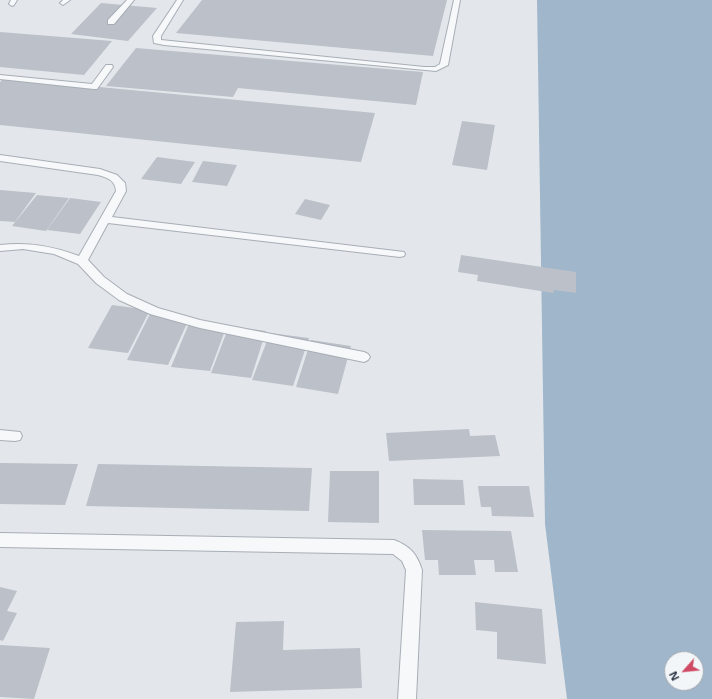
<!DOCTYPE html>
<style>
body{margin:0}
#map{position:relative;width:712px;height:699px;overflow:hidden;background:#e3e7eb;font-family:"Noto Sans",sans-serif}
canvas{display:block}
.north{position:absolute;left:664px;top:651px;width:40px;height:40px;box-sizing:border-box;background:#f3f6f9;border:1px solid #a3a9b1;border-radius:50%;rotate:243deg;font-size:11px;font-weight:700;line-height:16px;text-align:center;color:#2b3544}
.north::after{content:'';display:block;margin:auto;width:14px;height:18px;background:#cf4a64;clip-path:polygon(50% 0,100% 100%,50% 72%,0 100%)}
</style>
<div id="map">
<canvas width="712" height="699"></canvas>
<div class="north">N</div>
</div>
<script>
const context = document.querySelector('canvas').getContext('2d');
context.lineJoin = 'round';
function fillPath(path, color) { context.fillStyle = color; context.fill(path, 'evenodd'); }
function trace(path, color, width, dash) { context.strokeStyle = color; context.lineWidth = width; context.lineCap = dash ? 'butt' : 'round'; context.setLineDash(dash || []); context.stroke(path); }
const water = new Path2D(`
 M537,0H712V699H567L545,524ZM672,659H696V683H672Z`);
const building = new Path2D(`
 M202,0H447L433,56L176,33Z
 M101,3L157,8L128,41L71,34Z
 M0,32L112,41L84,75L0,67Z
 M136,48L423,72L416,105L238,88L233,97L106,86Z
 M4,78L375,113L361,162L0,125V82Z
 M462,121L495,125L487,170L452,165Z
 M157,157L195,162L181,184L141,179Z
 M203,161L237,165L227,186L192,182Z
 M0,190L36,193L15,222L0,221Z
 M37,195L69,198L46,231L12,226Z
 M70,198L101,202L80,234L47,230Z
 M305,199L330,205L321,220L295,214Z
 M461,255L576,272V293L554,290L553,293L477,281L478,275L458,272Z
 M112,305L150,310L128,353L88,348Z
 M150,314L189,319L168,365L127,360Z
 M190,321L227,325L210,371L171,367Z
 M229,326L266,331L251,378L211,373Z
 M270,333L309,338L293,386L252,380Z
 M311,340L351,346L338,394L296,387Z
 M469,429L470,436L495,435L500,456L389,461L386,433Z
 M0,463L78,464L65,505L0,504Z
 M98,464L312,468L309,511L86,506Z
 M330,471H379V523L328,522Z
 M413,479L463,480L465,505H414Z
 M478,486H529L534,517L492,516L491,507H481Z
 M422,530L511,531L518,572H495L494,560H474L476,575H439L438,560H425Z
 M0,587L17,591L7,611L17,613L3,641L0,640Z
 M475,602L542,609L546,664L497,659V632L476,630Z
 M284,621L283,650L360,648L362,688L230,692L236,622Z
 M0,645L50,648L34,699L0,697Z`);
const lane = new Path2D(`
 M11,0H17L14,5L12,6L9,4Z
 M63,0H70L63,5L60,3Z
 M127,0H134L114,24H108V20Z
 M177,0H183L161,36V40L424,67H435L440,64L454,0H460L448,65L436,71L164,45L154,43L153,36Z
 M106,65H112L113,67L97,89H94L0,79V75L92,84Z
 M0,155L100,169L117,175L125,183L126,191L112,217L404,252L405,254L404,256L400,257L108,223L88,260L104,277L127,294L158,308L200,320L364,352L368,354L370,357L368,360L364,362L200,328L150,314L119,300L96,283L78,264L54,254L23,249L0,251V245C29,242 52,246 79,256L116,191C115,180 108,178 98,175L0,161Z
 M0,430L20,432L22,436L20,440L15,441L0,440Z
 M0,533L394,540C410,546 417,554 422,570L416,699H398L406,570L402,561L393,554L0,547Z`);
fillPath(water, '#9fb6cb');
fillPath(building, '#bbc0c9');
trace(lane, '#a8aeb6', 2);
fillPath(lane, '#f6f8fa');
</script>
